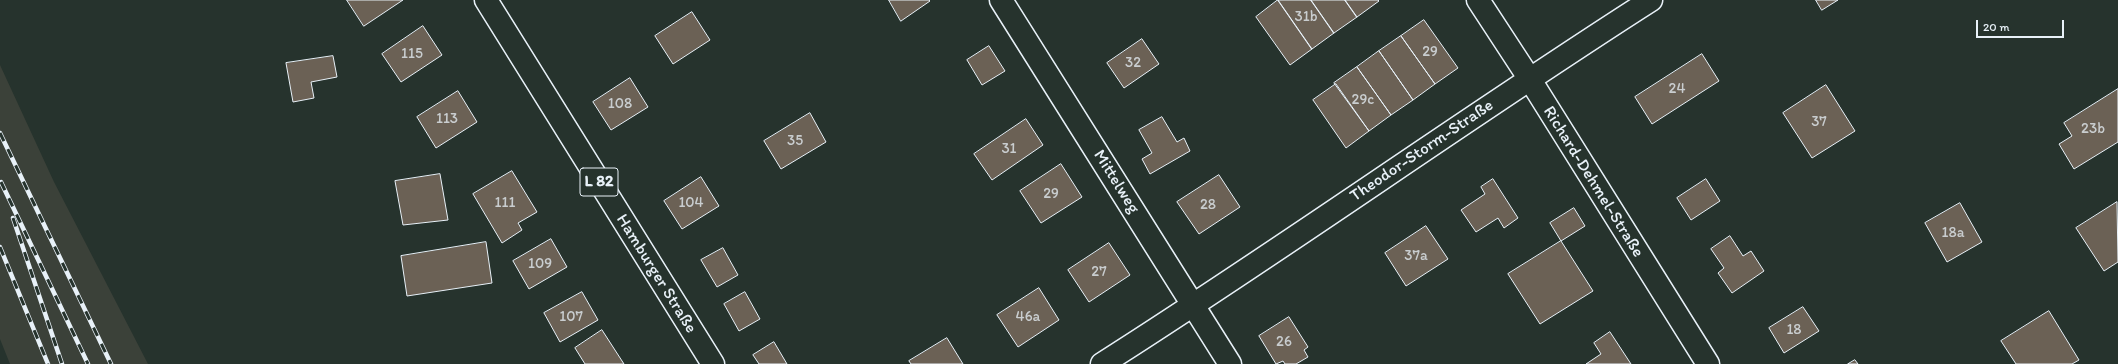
<!DOCTYPE html>
<meta charset="utf-8">
<style>
body{margin:0}
#map{position:relative;width:2118px;height:364px;overflow:hidden;background:#26332d;font-family:Itim,sans-serif}
canvas{display:block}
.scale{position:absolute;left:1976px;top:20px;width:88px;height:18px;box-sizing:border-box;border:2px solid #e8f1f8;border-top:0;padding-left:5px;font-size:12px;line-height:14px;white-space:nowrap;color:#e8f1f8;-webkit-text-stroke:3px #26332d;paint-order:stroke}
</style>
<div id="map">
<canvas width="2118" height="364"></canvas>
<div class="scale">20 m</div>
</div>
<script>
const context = document.querySelector('canvas').getContext('2d');
context.lineJoin = 'round';
function fillPath(path, color) { context.fillStyle = color; context.fill(path, 'evenodd'); }
function trace(path, color, width, dash) { context.strokeStyle = color; context.lineWidth = width; context.lineCap = dash ? 'butt' : 'round'; context.setLineDash(dash || []); context.stroke(path); }
function write(font, color, halo, rows, align = 'center') {
  context.font = font + ' Itim,sans-serif'; context.lineWidth = 3.5; context.setLineDash([]); context.textBaseline = 'middle'; context.strokeStyle = halo; context.fillStyle = color; for (const [text, x, y, turn = 0] of rows) {
    context.save(); context.translate(x, y); context.rotate((+turn || 0) * Math.PI / 180); context.textAlign = isNaN(turn) ? turn : align; if (halo) context.strokeText(text, 0, 0); context.fillText(text, 0, 0); context.restore();
  }
}
const built = new Path2D(`
 M0,65L54,182L148,364H10L0,339Z`);
const building = new Path2D(`
 M347,0H403L364,26Z
 M889,0H929L930,1L901,21Z
 M1278,0H1311L1334,33L1312,49Z
 M1278,0L1312,49L1290,65L1256,17Z
 M1311,0H1345L1357,17L1334,33Z
 M1345,0H1378L1379,1L1357,17Z
 M1816,0H1838L1822,10Z
 M692,12L710,40L673,64L655,36Z
 M1424,20L1458,68L1435,84L1401,36Z
 M423,26L442,55L401,82L382,54Z
 M1401,36L1435,84L1413,100L1379,51Z
 M1142,39L1159,64L1124,88L1107,63Z
 M989,46L1005,71L982,85L967,60Z
 M1379,51L1413,100L1391,115L1357,67Z
 M1702,54L1719,81L1652,124L1635,97Z
 M333,56L337,77L311,82L314,98L293,102L286,63Z
 M1357,67L1391,115L1369,131L1334,83Z
 M630,78L648,107L611,130L593,102Z
 M1336,84L1369,131L1346,148L1313,100Z
 M1826,85L1855,131L1812,158L1783,113Z
 M2118,89V142L2074,169L2059,144L2072,136L2064,123Z
 M458,91L477,122L436,148L417,117Z
 M810,113L826,142L781,169L764,141Z
 M1162,117L1177,142L1184,138L1190,151L1150,174L1142,159L1152,153L1139,130Z
 M1026,119L1043,145L992,180L974,154Z
 M1061,164L1082,197L1041,223L1020,191Z
 M512,171L537,212L518,223L522,230L502,243L473,194Z
 M440,174L448,220L403,225L395,181Z
 M1219,175L1240,207L1199,234L1177,202Z
 M701,177L719,206L682,229L664,201Z
 M1493,179L1518,218L1504,228L1498,218L1476,232L1461,210L1485,194L1481,187Z
 M1706,179L1720,201L1691,220L1677,198Z
 M2117,202L2118,262L2104,271L2076,228Z
 M1960,203L1982,242L1947,262L1925,223Z
 M1574,208L1585,226L1561,241L1550,223Z
 M1426,226L1448,259L1406,286L1385,253Z
 M1730,236L1743,256L1751,251L1764,271L1732,293L1718,273L1724,268L1711,249Z
 M551,239L567,267L529,289L513,261Z
 M1561,241L1593,291L1540,324L1508,274Z
 M486,242L492,283L407,296L401,256Z
 M1109,243L1130,275L1089,302L1068,270Z
 M723,248L738,275L717,287L701,260Z
 M1039,288L1059,320L1018,347L997,315Z
 M582,292L598,320L560,342L544,313Z
 M745,292L760,319L739,331L724,304Z
 M1803,307L1819,331L1784,353L1769,328Z
 M2049,311L2079,360L2072,364H2016L2001,341Z
 M1289,317L1308,347L1304,350L1308,357L1296,364H1285L1283,361L1276,364L1259,336Z
 M602,330L624,364H585L575,348Z
 M1610,332L1631,364H1586L1601,354L1594,343Z
 M947,338L963,364H911L909,361Z
 M774,342L787,364H759L753,355Z
 M1855,360L1858,364H1848Z`);
const minor = new Path2D(`
 M1001,0L1230,364
 M1478,0L1529,78L1708,364
 M1102,364C1288,246 1466,118 1651,0`);
const major = new Path2D(`
 M486,0L713,364`);
const rail = new Path2D(`
 M0,133L111,364
 M1,182L88,364
 M13,218L62,364
 M0,247L48,364`);
const numberNames = [
 ["31b",1306,17],
 ["29",1430,52],
 ["115",412,54],
 ["32",1133,63],
 ["24",1677,89],
 ["29c",1363,100],
 ["108",620,104],
 ["113",447,119],
 ["37",1819,122],
 ["23b",2093,129],
 ["35",795,141],
 ["31",1009,149],
 ["29",1051,194],
 ["111",505,203],
 ["104",691,203],
 ["28",1208,205],
 ["18a",1953,233],
 ["37a",1416,256],
 ["109",540,264],
 ["27",1099,272],
 ["107",571,317],
 ["46a",1028,317],
 ["18",1794,330],
 ["26",1284,342]
];
const shields = [
 [599,182,38]
];
const shieldNames = [
 ["L 82",599,182]
];
const streetNames = [
 ["Theodor-Storm-Straße",1422,151,-34],
 ["Mittelweg",1116,182,58],
 ["Richard-Dehmel-Straße",1593,182,58],
 ["Hamburger Straße",656,274,58]
];
fillPath(built, '#3b4139');
fillPath(building, '#6b6155');
trace(building, '#e8f1f8', 1);
trace(minor, '#e8f1f8', 25);
trace(major, '#e8f1f8', 25);
trace(minor, '#26332d', 22);
trace(major, '#26332d', 22);
trace(rail, '#e8f1f8', 4.5);
trace(rail, '#26332d', 3, [9]);
write('15px', '#c9cdcf', null, numberNames);
for (const [x, y, w] of shields) { const box = new Path2D(); box.roundRect(x - w / 2, y - 14, w, 28, 3); context.fillStyle = '#26332d'; context.fill(box); trace(box, '#e8f1f8', 1); }
write('bold 16px', '#e8f1f8', null, shieldNames);
write('17px', '#e8f1f8', '#26332d', streetNames);
</script>
